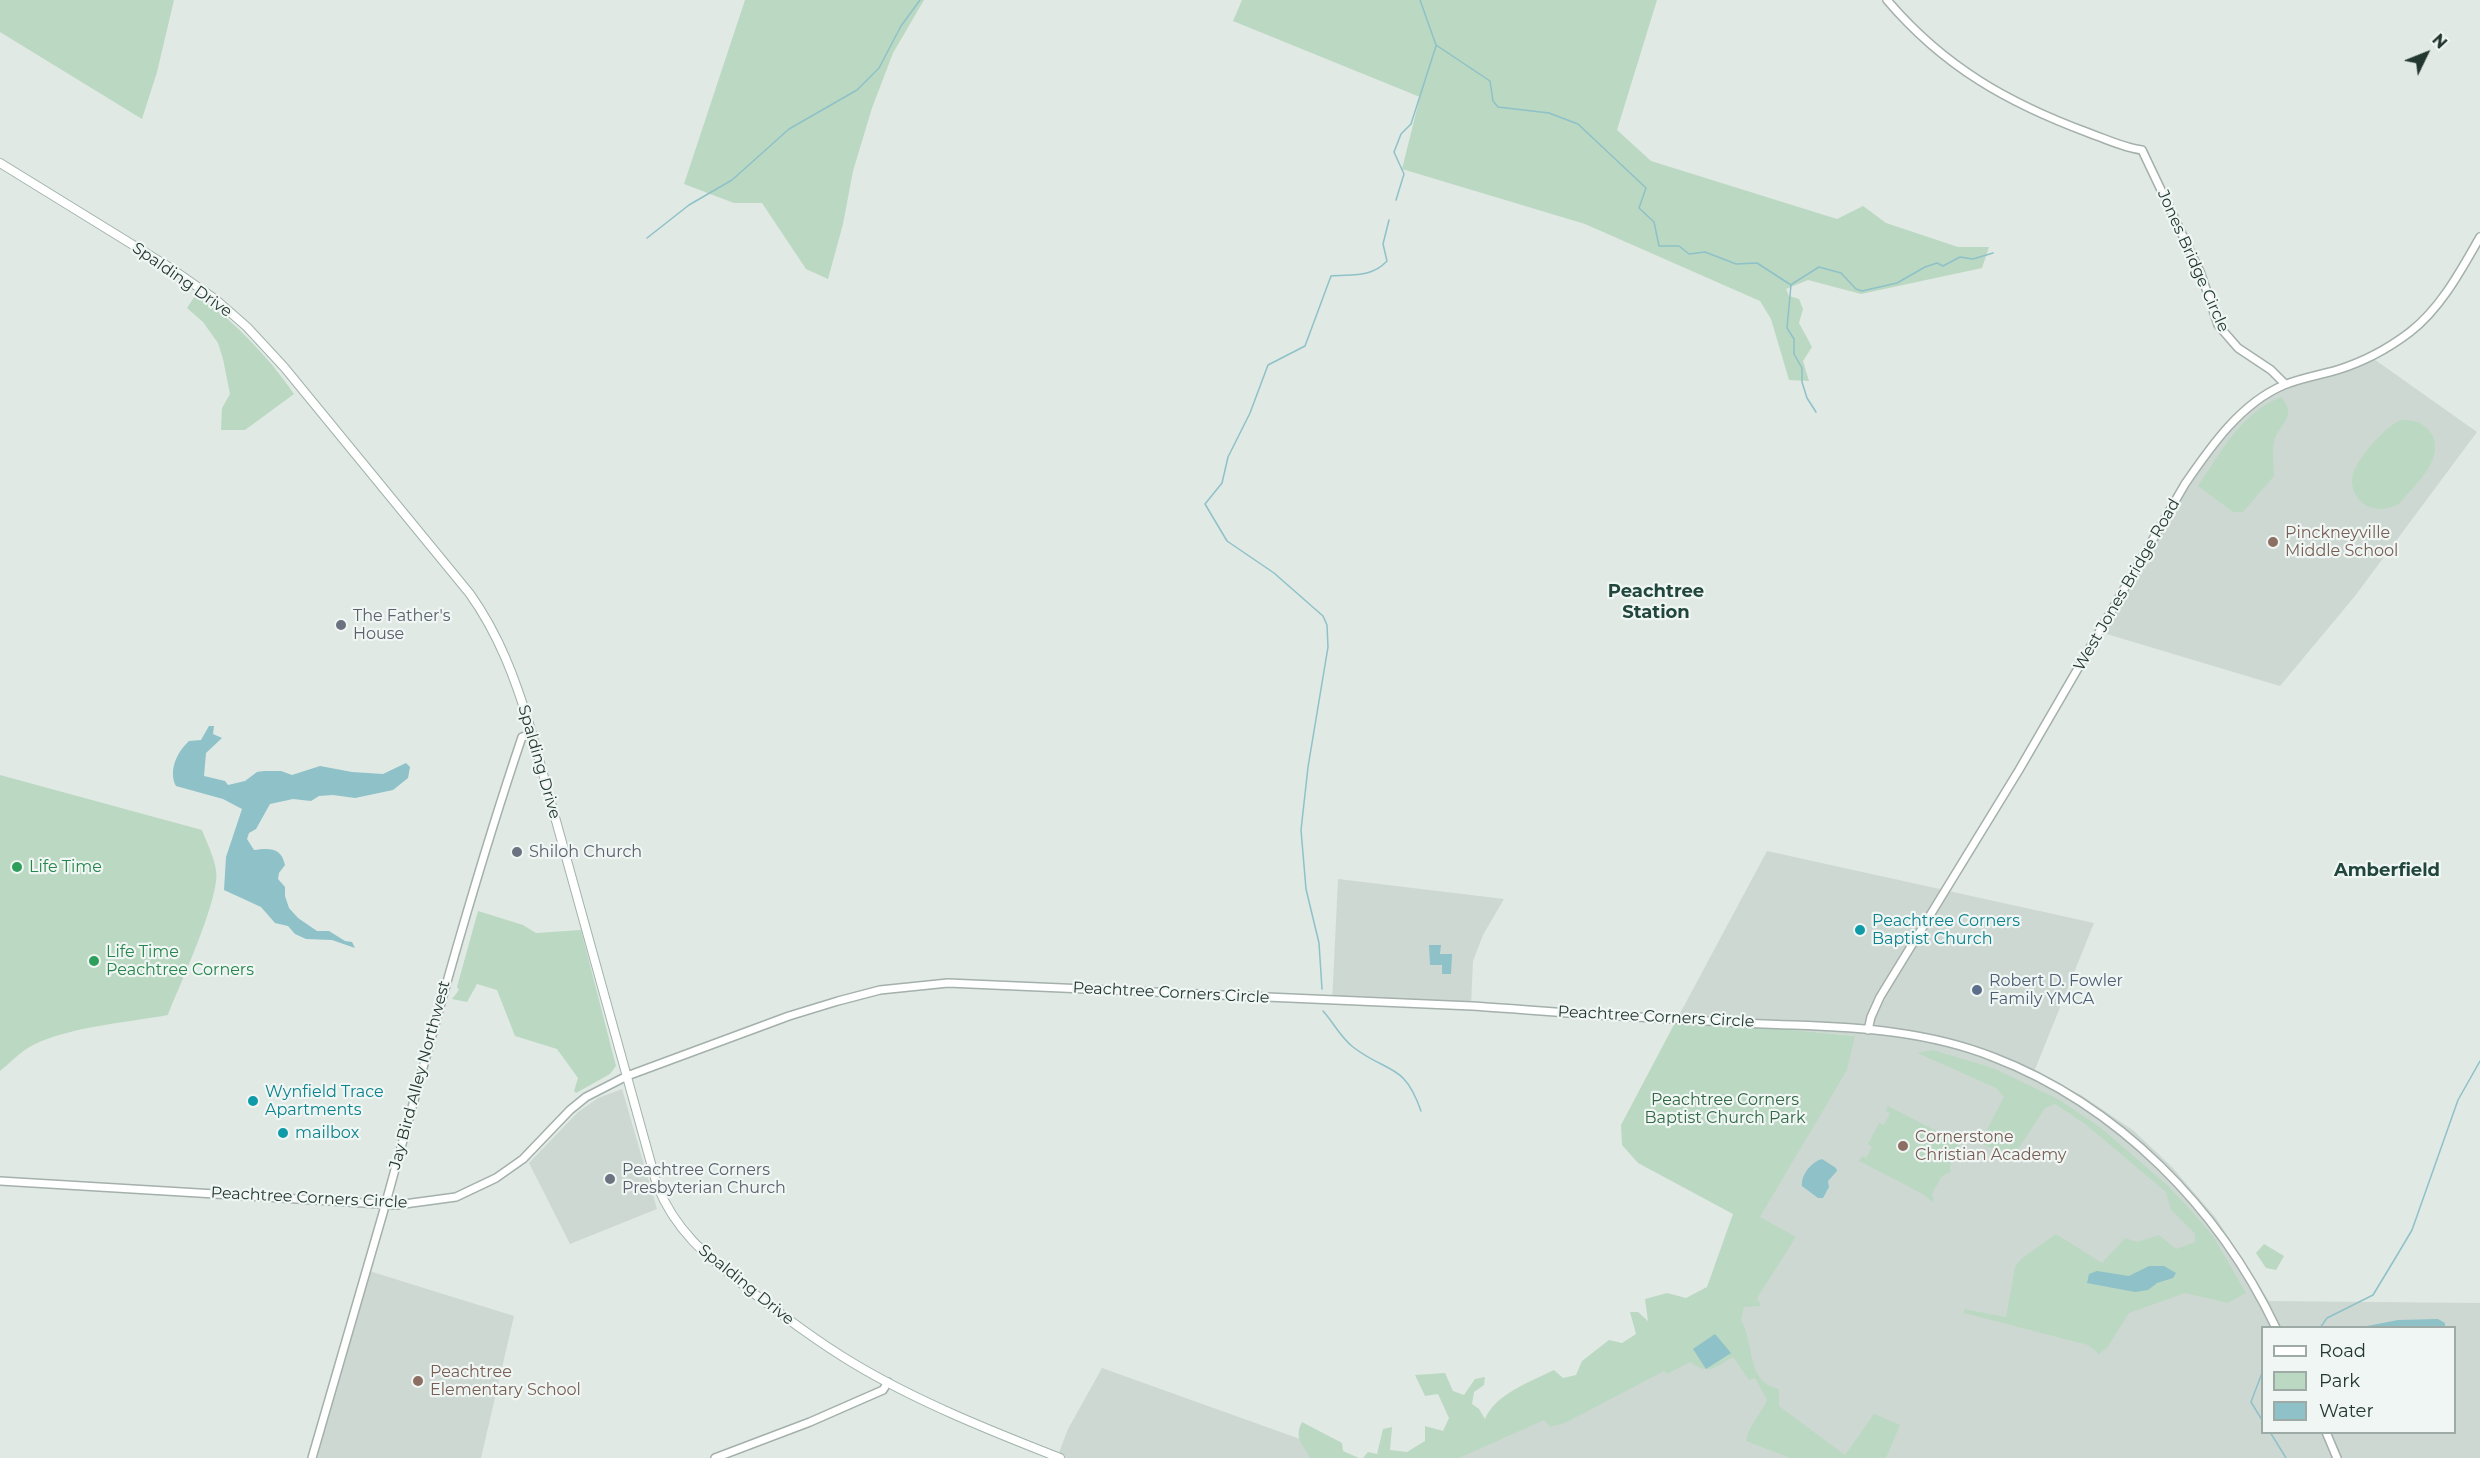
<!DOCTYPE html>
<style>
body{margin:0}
#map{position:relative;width:2480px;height:1458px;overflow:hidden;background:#e0e9e4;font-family:Montserrat,sans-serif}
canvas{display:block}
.legend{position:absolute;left:2261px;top:1326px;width:195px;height:108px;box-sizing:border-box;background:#f0f6f3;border:2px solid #9eaaa5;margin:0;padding:8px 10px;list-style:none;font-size:18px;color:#233731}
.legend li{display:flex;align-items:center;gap:12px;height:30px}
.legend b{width:30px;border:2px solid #9eaaa5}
.north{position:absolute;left:2396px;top:24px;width:60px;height:60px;-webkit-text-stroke:4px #f0f6f3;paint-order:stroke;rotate:47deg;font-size:16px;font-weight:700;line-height:24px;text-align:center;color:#233731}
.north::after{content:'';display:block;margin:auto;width:21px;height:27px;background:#233731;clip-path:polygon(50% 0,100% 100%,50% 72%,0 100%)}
</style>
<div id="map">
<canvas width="2480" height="1458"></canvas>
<ul class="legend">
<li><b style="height:8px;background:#fff"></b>Road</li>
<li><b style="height:16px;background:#bbd8c2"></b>Park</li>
<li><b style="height:16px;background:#8ec1c8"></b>Water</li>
</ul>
<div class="north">N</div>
</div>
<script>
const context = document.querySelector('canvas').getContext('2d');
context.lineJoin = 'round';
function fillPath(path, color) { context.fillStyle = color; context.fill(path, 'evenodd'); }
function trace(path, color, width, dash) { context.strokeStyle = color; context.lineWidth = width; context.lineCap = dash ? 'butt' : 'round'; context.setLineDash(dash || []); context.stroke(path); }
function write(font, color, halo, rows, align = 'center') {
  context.font = font + ' Montserrat,sans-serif'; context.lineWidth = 4.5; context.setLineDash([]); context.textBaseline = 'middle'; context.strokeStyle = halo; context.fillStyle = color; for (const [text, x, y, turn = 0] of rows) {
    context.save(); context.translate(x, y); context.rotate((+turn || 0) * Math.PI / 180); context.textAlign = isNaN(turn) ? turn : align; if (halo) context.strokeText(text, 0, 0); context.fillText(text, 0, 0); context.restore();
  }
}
const built = new Path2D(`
 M2371,357L2477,432L2355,596L2280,686L2100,632L2185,484L2228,426L2270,392Z
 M1767,851L2094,923L2034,1072L2081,1095L2134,1131L2172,1167L2216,1218L2269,1301L2480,1303V1458H1411L1706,1311L1762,1213L1855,1036L1677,1019ZM2262,1328H2454V1432H2262Z
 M1338,879L1504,899L1483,935L1473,961L1471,1006L1332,1003Z
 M622,1089L657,1209L570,1244L529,1163L578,1112L598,1098Z
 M366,1270L514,1316L481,1458H317Z
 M1102,1368L1353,1458H1057L1068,1429Z`);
const green = new Path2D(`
 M0,0H174L157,72L142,119L0,32Z
 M745,0H924L893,53L872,108L853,171L843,224L828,279L806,269L762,203H734L684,184Z
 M1242,0H1657L1617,130L1651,161L1837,219L1863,206L1886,223L1958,247H1989L1982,268L1861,294L1808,280L1786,289L1789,296L1799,299L1803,309L1799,323L1812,347L1803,361L1809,381L1789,380L1771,319L1760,301L1585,224L1402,169L1420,97L1233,21Z
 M197,293C234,323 267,354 294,394L245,430H221L222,408L230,394L223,359L218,343L203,322L187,308Z
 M2281,397C2298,417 2280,423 2274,441C2272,451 2274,466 2274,476L2243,512H2233L2198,486C2221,452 2241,413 2281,397Z
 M2401,420C2413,420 2423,422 2430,432C2448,457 2414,486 2399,504C2379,515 2352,507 2352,480C2352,463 2385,426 2401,420Z
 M0,775L202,830C207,843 214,857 216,870C221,897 179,986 168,1015C124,1023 73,1026 33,1045C21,1051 10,1063 0,1071Z
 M478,911L523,925L536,933L581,930L616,1066L610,1074L576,1093L574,1091L578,1078L557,1049L515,1036L497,990L477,984L467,1002L452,999L459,990L457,987Z
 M1677,1019L1855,1036L1847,1070L1760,1217L1796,1237L1757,1298L1761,1306L1744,1307L1741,1320C1752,1338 1748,1369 1765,1383C1768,1386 1775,1388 1779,1389V1406L1845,1455L1874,1414L1900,1425L1886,1458H1790L1746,1441C1751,1421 1759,1417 1767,1400L1755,1378L1749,1380L1733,1357C1715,1367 1709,1376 1690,1362L1667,1374L1664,1371L1565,1423L1550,1427L1544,1420L1459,1458H1363L1368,1452L1377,1454L1383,1429L1392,1427L1390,1450L1407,1452L1425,1441V1426L1443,1431L1449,1418L1438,1394L1425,1396L1415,1375L1445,1373L1453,1391L1464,1395L1475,1379L1485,1377L1484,1385L1474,1392L1472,1404L1479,1409L1485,1419C1495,1394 1532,1381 1554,1370L1563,1378L1576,1375L1582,1361L1609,1340L1622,1343L1636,1334L1630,1312H1638L1648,1321L1645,1299L1667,1293L1686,1298L1707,1287L1733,1214L1638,1163L1622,1145L1621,1125Z
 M1933,1050L1993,1068L2058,1099L2100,1127L2167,1185L2188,1207L2213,1236L2246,1293L2228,1303L2185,1293L2129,1313L2107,1348L2099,1354L2088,1345L1964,1313V1309L2006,1317L2015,1267L2021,1259L2056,1234L2102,1263L2125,1238L2137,1242L2159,1235L2176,1249L2195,1242V1234L2171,1210L2166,1192L2085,1124L2055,1104L2045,1108L2013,1157L1980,1143L2004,1097L1996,1088L1917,1053Z
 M1888,1106L1948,1137L1960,1146L1951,1159L1950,1172L1942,1176L1932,1194L1934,1203L1923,1194L1859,1161L1862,1156L1866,1158L1872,1147L1868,1144L1879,1123L1884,1125L1890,1113L1886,1111Z
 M2264,1244L2284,1256L2276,1270L2266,1268L2256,1253Z
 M1302,1422L1342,1443L1343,1451L1359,1458H1310C1304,1445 1293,1439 1302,1422Z`);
const water = new Path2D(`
 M209,726H214L213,734L222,738L206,753L204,776L225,781L228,785L245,781L257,772L264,771H281L292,775L320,766L352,772L383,774L406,763L410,767L408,778L393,790L355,798L333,795L319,796L311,801L293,799L270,804L256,829L249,833L247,839L254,850C270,848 281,847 285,865L279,873L278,879L285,887V896L289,908L298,918L317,931H329L345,941L352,942L355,948L332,940L306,939L295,934L288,926L275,923L261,907L224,890L226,857L242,809L223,799L176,786C168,771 177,752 189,741L201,740Z
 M1429,945H1441L1440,954H1452L1451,974H1442V965H1430Z
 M1822,1159L1836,1168L1837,1171L1828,1181L1829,1187L1823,1198H1818L1802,1186C1801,1175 1811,1162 1822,1159Z
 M2149,1266H2164L2176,1273L2173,1278L2157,1283L2148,1290L2135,1292L2087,1283L2089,1274L2097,1271L2129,1276Z
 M2438,1319L2445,1323V1327H2362L2398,1320Z
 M1715,1334L1731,1353L1706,1369L1693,1349Z`);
const stream = new Path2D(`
 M1420,0L1436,45L1490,81L1493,101L1498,107L1549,113L1578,124L1646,188L1639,208L1654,222L1659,246H1679L1689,254L1705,252L1736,264L1757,263L1791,285
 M1396,200L1404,174L1394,152L1401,134L1411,124L1436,46
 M647,238L689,205L732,180L789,129L857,90L879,68L901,26L920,0
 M1792,284L1819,267L1841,273L1856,289L1862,291L1897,283L1925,267L1937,263L1943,266L1960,257L1973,259L1993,253
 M1791,285L1787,328L1794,339V354L1802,368V382L1807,398L1816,412
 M1322,989L1319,943L1306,889L1301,830L1308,767L1328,647L1327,625L1323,616L1274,573L1227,541L1205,504L1222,483L1228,457L1250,413L1268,365L1305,346L1331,276C1352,274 1371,278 1387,261L1383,244L1389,220
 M1323,1011C1334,1023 1340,1037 1353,1047C1388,1074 1404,1062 1421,1111
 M2320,1328L2327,1318L2373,1295L2396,1257L2412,1230L2458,1100L2480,1061
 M2262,1373L2251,1402L2262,1420
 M2270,1432L2286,1458`);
const tertiary = new Path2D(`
 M1887,0C1944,67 2008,103 2089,133C2106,139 2124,148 2142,150L2201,274L2218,325L2238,348L2271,370L2285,384
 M1868,1030L1871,1017L1880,997L2019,770L2185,484C2211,446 2241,403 2284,385C2301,378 2320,375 2337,370C2363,362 2389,348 2410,332C2441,308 2461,270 2480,237
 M0,1181L397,1205L456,1197L496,1178L523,1159L570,1110L586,1097L627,1076L789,1016L838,1001L880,990L948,983C1123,991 1297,998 1472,1006C1521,1009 1569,1014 1618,1016C1676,1019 1734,1023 1793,1025C1860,1027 1930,1032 1993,1057C2118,1105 2219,1208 2276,1328
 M2326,1432L2337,1458
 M312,1458C335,1376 360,1295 383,1213C427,1054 469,894 522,737L532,734
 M715,1458L810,1422L883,1390L888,1382`);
const secondary = new Path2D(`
 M0,163L172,269L215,299L247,327L284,367L470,594C499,635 515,678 530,727L657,1185C677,1235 711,1259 752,1292C785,1317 818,1342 853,1363C916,1401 991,1431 1060,1458`);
const markers = [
 [2273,542,6,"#8d6e63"],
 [341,625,6,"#6b7280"],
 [517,852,6,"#6b7280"],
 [17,867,6,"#2e9e5b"],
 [1860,930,6,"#0f9aa8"],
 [94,961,6,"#2e9e5b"],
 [1977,990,6,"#5c6f8a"],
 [253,1101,6,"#0f9aa8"],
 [283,1133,6,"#0f9aa8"],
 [1903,1146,6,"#8d6e63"],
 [610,1179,6,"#6b7280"],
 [418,1381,6,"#8d6e63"]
];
const streetNames = [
 ["Jones Bridge Circle",2193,261,66],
 ["Spalding Drive",182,280,35],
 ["West Jones Bridge Road",2127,585,-60],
 ["Spalding Drive",539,762,74],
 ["Peachtree Corners Circle",1171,993,3],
 ["Peachtree Corners Circle",1656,1017,3],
 ["Jay Bird Alley Northwest",420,1075,-75],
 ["Peachtree Corners Circle",309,1198,3],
 ["Spalding Drive",746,1285,39]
];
const educationNames = [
 ["Pinckneyville",2285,533],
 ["Middle School",2285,551],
 ["Cornerstone",1915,1137],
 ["Christian Academy",1915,1155],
 ["Peachtree",430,1372],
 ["Elementary School",430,1390]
];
const worshipNames = [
 ["The Father's",353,616],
 ["House",353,634],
 ["Shiloh Church",529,852],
 ["Peachtree Corners",622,1170],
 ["Presbyterian Church",622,1188]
];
const leisureNames = [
 ["Life Time",29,867],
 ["Life Time",106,952],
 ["Peachtree Corners",106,970]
];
const cultureNames = [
 ["Peachtree Corners",1872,921],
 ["Baptist Church",1872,939],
 ["Wynfield Trace",265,1092],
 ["Apartments",265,1110],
 ["mailbox",295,1133]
];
const serviceNames = [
 ["Robert D. Fowler",1989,981],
 ["Family YMCA",1989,999]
];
const parkNames = [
 ["Peachtree Corners",1725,1100],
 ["Baptist Church Park",1725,1118]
];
const neighbourhoodNames = [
 ["Peachtree",1656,592],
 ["Station",1656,613],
 ["Amberfield",2387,871]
];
fillPath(built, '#ced8d3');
fillPath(green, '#bbd8c2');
fillPath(water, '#8ec1c8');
trace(stream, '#8ec1c8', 1.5);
trace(tertiary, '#a4b0ab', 10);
trace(secondary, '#a1b3ac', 10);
trace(tertiary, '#fff', 7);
trace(secondary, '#fff', 8);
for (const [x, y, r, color] of markers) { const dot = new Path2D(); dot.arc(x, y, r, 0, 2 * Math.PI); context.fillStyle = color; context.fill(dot); trace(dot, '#f0f6f3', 2); }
write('16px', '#233731', '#f0f6f3', streetNames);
write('16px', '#785e54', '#f0f6f3', educationNames, 'left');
write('16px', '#5b616d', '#f0f6f3', worshipNames, 'left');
write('16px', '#27864d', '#f0f6f3', leisureNames, 'left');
write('16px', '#0d838f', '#f0f6f3', cultureNames, 'left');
write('16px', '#4e5e75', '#f0f6f3', serviceNames, 'left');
write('16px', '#326845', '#f0f6f3', parkNames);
write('bold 18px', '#21463c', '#f0f6f3', neighbourhoodNames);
</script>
